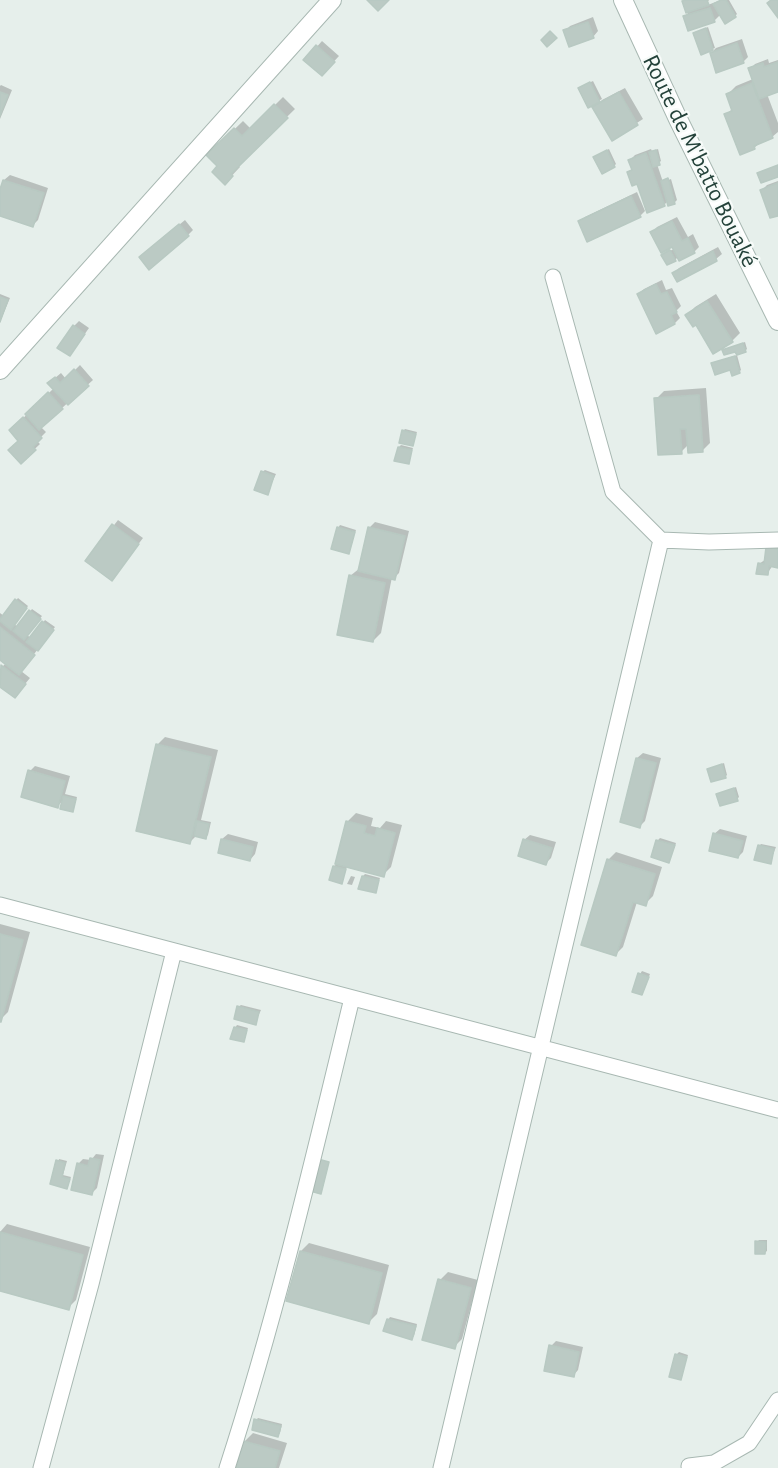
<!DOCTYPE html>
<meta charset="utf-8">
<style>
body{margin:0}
canvas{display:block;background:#e6efeb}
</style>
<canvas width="778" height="1468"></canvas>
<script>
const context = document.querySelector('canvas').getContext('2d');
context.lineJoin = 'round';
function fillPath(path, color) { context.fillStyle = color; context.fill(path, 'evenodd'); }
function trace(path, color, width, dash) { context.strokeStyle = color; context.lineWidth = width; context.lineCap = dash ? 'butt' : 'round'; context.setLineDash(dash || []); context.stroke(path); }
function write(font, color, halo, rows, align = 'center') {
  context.font = font + ' "Alegreya Sans",sans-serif'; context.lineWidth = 4.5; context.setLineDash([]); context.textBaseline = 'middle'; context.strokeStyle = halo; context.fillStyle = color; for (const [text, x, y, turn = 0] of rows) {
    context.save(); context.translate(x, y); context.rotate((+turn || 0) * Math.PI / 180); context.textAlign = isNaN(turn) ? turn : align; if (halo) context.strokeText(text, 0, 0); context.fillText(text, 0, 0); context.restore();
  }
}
const shadow = new Path2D(`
 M686,0H709L705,6L721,0H729L737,14L735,16L721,14L714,21L685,16L688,13L684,2Z
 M593,17L598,31L593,37L565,31L570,26Z
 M708,27L715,48L702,53L695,33Z
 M742,39L748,57L743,62L711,53L716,48Z
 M322,41L339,56L327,69L305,60Z
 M768,59L769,63L778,60V91L767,94L778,123V132L772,137L761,142L754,148L726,115L733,108L728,94L736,86L753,79L750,69L755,64Z
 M593,81L602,99L589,106L582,86Z
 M1,85L12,90L0,119V86Z
 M625,88L643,119L612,139L594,108L602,100Z
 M283,97L295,109L238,165L240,167L225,183L219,166L208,155L243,121L251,129Z
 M609,149L616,164L614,166L597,155Z
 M651,149L652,151L658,149L661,161L657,164L663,182L671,179L677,200L675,202L669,204L668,201L664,205L628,172L633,168L630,160L635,155Z
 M10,175L48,188L38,220L33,225L0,214V193L4,180Z
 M778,181V214L762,190L767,185Z
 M637,192L645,211L640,216L579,222L585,217Z
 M677,217L688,237L693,234L699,247L694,252L678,257L675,260L665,253L674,249L672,245L652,232L657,227Z
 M185,220L193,230L188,235L146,252Z
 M718,247L722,254L716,259L677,280L674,273L679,268Z
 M662,280L666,290L672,288L681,306L676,311L680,318L675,323L656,332L638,294L644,289Z
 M0,294L10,298L0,322Z
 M716,294L740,333L732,341L687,315L695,307Z
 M79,321L89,328L70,355L74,326Z
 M745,342L747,349L745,351L724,350Z
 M737,355L741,370L739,372L713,363Z
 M80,365L93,380L41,427L46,432L37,441L40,444L21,462L20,440L11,430L54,388L55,378L61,373L66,379Z
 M706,388L710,443L702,451L689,444L681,452L656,399L664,391Z
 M405,429L417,432L412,445L403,431Z
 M401,445L413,448L408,462L399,447Z
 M265,470L276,474L267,493L262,472Z
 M118,520L143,538L112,579L87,560Z
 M375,522L409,531L399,573L394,578L392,577L381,633L373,641L350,576L360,568L369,528Z
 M340,525L356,530L348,552L338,528Z
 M778,543V566L773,565L767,574L759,564L766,559L768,548Z
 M18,598L28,606L14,624L18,627L32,609L42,616L27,635L31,638L45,620L55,627L21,671L30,678L15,696L0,685V669L6,663L0,658V613L4,616Z
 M165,737L218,750L201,820L211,822L208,835L206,837L197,835L190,842L157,745Z
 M643,753L661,758L645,821L640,826L622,821L637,758Z
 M724,763L727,775L725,777L709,769Z
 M35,766L70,776L65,794L77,797L73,810L64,800L57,806L30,771Z
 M736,787L739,797L737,799L718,794Z
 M356,813L373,818L371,826L380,828L386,821L402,825L391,867L383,875L347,866L342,882L334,866L337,864L348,821Z
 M720,829L747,836L743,852L738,857L714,834Z
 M228,834L258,842L255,854L250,860L222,839Z
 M530,835L556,842L551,858L546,863L524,840Z
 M660,838L676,843L669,861L657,841Z
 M761,844L776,847L770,862L759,846Z
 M616,852L662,867L653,896L645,904L637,902L623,947L615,955L608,860Z
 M365,874L380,878L375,891L363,876Z
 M351,876L355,877L352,885L347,884Z
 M0,924L30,932L8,1012L0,1020Z
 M642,971L650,974L642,994L640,974Z
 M241,1005L261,1010L255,1023L238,1007Z
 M237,1025L248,1028L243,1041L235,1028Z
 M96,1154L104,1155L97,1188L92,1193L78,1164L83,1159L91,1160Z
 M59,1159L67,1161L63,1175L71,1177L67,1187L51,1183Z
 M7,1224L90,1247L76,1300L68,1308L0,1289V1232Z
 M759,1240H767V1251L764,1253L757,1242Z
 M309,1243L389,1265L377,1314L369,1322L288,1300L301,1251Z
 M448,1272L478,1280L462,1339L454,1347L440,1280Z
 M390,1317L417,1324L414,1336L412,1338L388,1320Z
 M556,1341L583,1347L578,1370L573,1376L551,1346Z
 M679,1352L688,1355L680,1378L677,1354Z
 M258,1418L282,1424L280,1433L278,1436L256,1420Z
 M253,1433L287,1443L279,1468H237L245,1441Z`);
const building = new Path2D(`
 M367,0H389L378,11Z
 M686,0H707L709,5L686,13L682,1Z
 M721,0H726L736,17L725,24L713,4Z
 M771,0H778V18L767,3Z
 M710,8L715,22L688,31L683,16Z
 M588,22L594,38L569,47L563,30Z
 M706,28L713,50L701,55L693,33Z
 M550,31L557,38L547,47L541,40Z
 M737,43L744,63L716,73L710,53Z
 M316,45L335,62L322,76L303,60Z
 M778,62V92L759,99L748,68L763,63L764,67Z
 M590,82L600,102L588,108L578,88Z
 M752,83L773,138L754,146L755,149L740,155L724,114L732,111L726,94Z
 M0,92L8,95L0,116Z
 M619,92L638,125L612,141L592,107Z
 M274,104L288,118L231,174L233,176L225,185L212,172L217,166L206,155L234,128L242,136Z
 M607,150L615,167L602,174L593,157Z
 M656,150L660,165L653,167L649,152Z
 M646,153L665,206L647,213L637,184L632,186L627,172L632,170L628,160Z
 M778,165V177L761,183L757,173Z
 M668,178L675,204L668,206L661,181Z
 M3,180L44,193L33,227L0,216V189Z
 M778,183V216L770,218L760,190Z
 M631,196L641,217L587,242L578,221Z
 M672,221L682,241L688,238L695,253L679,261L672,247L661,253L650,232Z
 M179,224L189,236L149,270L139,257Z
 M670,250L676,261L667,265L661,255Z
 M713,251L717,261L677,282L672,273Z
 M656,284L661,294L667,292L677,312L671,315L675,324L656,334L637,294Z
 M0,297L8,300L0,322Z
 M707,301L733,342L713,354L696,325L693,327L685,315Z
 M73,325L85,334L70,356L57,348Z
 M743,343L746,352L737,355L735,352L724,355L722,350Z
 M735,356L740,373L732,376L730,370L715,375L711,363Z
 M74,369L89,386L68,405L47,383L55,377L60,383Z
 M48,392L63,409L39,430L25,414Z
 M699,395L703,452L688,453L686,429H680L682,454L658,455L654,398Z
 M23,417L42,438L33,447L36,450L21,464L8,450L18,441L9,430Z
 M402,430L416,434L413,446L399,443Z
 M398,447L412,450L409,464L394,461Z
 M261,471L274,476L268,495L254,490Z
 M112,524L139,544L112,581L85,561Z
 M337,527L355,532L349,554L331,549Z
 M368,527L405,536L395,580L358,571Z
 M766,547L778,549V568L769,566L768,575L756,574L758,563L764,564Z
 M349,575L385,583L373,642L337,635Z
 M15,599L27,608L11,630L0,621V619Z
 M29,610L41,619L24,640L13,631Z
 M42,621L54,630L38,651L26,642Z
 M0,627L35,655L19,675L0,660Z
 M1,665L26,684L15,698L0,687Z
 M156,744L211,757L190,844L136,831Z
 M636,758L656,763L640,828L620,822Z
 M722,764L726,778L711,782L707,769Z
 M28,770L65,781L58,808L21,797Z
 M734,788L738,801L720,806L716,794Z
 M63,796L76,799L73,812L60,809Z
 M197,821L209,824L206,839L194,836Z
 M346,821L366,826L364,833L375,836L377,828L395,833L384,877L335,864Z
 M713,833L743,841L738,858L709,851Z
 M221,839L253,847L250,861L218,853Z
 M523,839L552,848L546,865L518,856Z
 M656,840L675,845L669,863L651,857Z
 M758,845L774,849L771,864L754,860Z
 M607,859L655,874L646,906L633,902L616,956L581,945Z
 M333,866L346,869L342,884L329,880Z
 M362,876L379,880L376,893L358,889Z
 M0,934L23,940L1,1022H0Z
 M638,973L649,977L642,995L632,992Z
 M237,1006L259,1012L256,1025L234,1019Z
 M234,1027L247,1030L244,1042L230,1039Z
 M90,1158L100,1160L92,1195L71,1190L77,1163L88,1166Z
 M318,1159L329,1162L321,1194L310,1191Z
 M56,1160L65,1163L62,1177L70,1179L67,1189L50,1184Z
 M0,1232L83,1255L69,1310L0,1291Z
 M755,1241L766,1242L765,1254H755Z
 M300,1251L382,1273L369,1324L286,1301Z
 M438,1279L471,1288L455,1349L422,1340Z
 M387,1319L416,1326L412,1340L383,1331Z
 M549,1345L579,1352L574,1377L544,1371Z
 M675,1354L687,1357L681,1380L669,1377Z
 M254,1419L281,1426L278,1437L252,1430Z
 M243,1441L280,1451L275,1468H236Z`);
const minor = new Path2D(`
 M553,277L613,492L661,540L709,542L778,540
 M0,905L778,1110
 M689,1466L714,1463L749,1443L778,1400
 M41,1468L91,1284L174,951
 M227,1468C277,1314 314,1155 352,998
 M441,1468L661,540`);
const tertiary = new Path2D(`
 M623,0L678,119L778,321
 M0,370L332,0`);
const streetNames = [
 ["Route de M'batto Bouaké",700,161,64]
];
fillPath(shadow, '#0003');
fillPath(building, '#bbcac4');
trace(building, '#b8c9c2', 1.5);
trace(minor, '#a8b8b2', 17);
trace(tertiary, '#a8b8b2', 20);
trace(minor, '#fff', 15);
trace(tertiary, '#fff', 18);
write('24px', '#24423a', '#f7fbf9', streetNames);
</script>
